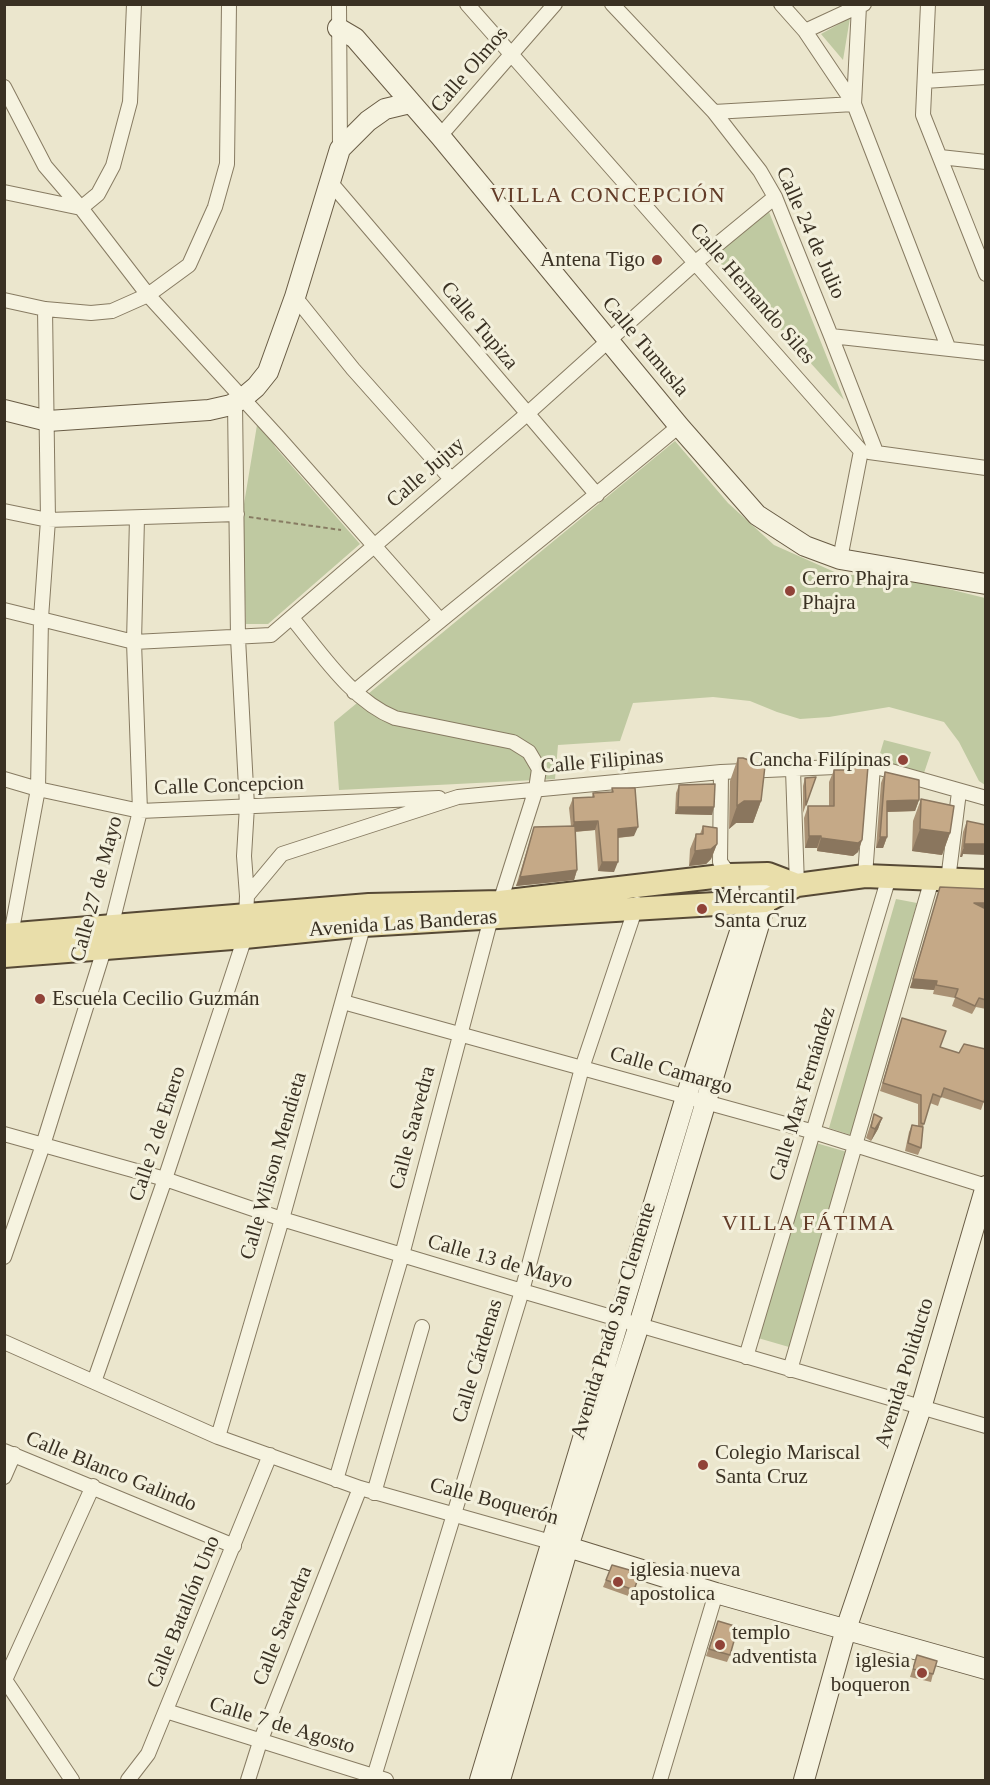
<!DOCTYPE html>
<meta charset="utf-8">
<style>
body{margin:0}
#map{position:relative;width:990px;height:1785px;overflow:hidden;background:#ebe6cd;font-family:Georgia,serif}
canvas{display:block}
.frame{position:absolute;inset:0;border:6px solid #3a3123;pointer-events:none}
</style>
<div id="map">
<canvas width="990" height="1785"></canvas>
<div class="frame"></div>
</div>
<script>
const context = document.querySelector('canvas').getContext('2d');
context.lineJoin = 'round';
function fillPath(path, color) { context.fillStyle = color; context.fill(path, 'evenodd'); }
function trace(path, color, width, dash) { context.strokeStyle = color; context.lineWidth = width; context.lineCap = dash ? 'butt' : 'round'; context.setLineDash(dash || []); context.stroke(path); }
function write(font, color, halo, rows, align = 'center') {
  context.font = font + ' Georgia,serif'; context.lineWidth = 6; context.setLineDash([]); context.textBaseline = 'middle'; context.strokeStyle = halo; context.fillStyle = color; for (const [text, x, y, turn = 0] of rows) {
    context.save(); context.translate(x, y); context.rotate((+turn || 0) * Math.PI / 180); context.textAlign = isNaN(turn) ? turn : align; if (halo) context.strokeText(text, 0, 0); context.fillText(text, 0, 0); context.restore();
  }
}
const green = new Path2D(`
 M850,18L843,60L821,34Z
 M769,212L844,400L714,256Z
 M258,419L276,448L360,544L268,624H246L242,516Z
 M675,441L728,503L774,545L839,574L908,579L985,598V785L979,781L959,742L944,722L889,707L829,717L800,719L777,712L750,701L713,697L633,703L620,741L558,745L555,779L339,790L334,722Z
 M884,740L931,752L922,779L876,767Z
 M896,899L917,903L851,1135L829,1128Z
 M816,1143L847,1152L789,1347L758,1338Z`);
const path = new Path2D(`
 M249,517L341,530`);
const street = new Path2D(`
 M339,4L340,149
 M467,4L861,451
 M612,4L714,112L760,171L775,197L831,336L876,452
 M781,4L805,31L854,104
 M864,4L859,6L854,104L948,347
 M928,4L923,115L986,274
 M805,31L859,6
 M925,81L986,77
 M4,87L45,166L81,208L148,295L278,437L440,620
 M714,112L854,104
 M440,136L555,4
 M940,157L986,162
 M331,183L597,495
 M4,192L81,208L98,194L113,166L130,102L134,4
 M295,297L353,369L451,479
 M4,300L45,309L91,313L112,311L148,295L189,265L215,207L227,164L229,4
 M831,336L986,353
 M869,452L986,468
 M4,511L48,520L237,514
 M840,559L861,451
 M4,610L134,642L271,635L527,414L696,262L775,197
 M292,618C321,653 352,701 395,718L513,742L529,752L539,769L536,789L500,902L491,918L402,1255L336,1480
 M354,692C461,602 572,516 679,426
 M793,770L797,885
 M721,772L720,862L730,875L733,902
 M4,779L38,789L140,811L439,798
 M865,876L873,766
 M948,880L959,792
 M247,896L282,854L458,797L721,772L858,766H873L986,798
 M10,940L38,789L41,618L48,520L45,309
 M343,1002L814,1132L986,1186
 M4,1134L165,1179L282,1219L522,1291L986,1426
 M4,1257L43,1145L111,927L140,811L134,642L137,518
 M4,1342L218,1437L360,1488L558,1544
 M746,1357L889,877
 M790,1370L932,879
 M94,1382L165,1179L245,937L247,896L244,856L247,806L238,638L235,403
 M218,1437L282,1219L365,920
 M4,1451L234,1546
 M4,1477L14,1454
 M374,1493L422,1327
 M166,1711L386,1780
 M72,1780L5,1680L93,1486
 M128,1780L148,1754L270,1455
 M248,1780L260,1742L360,1488
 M373,1780L522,1291L582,1068L637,904
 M660,1780L716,1593`);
const secondary = new Path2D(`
 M338,28L355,38L440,136L679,426L757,515L805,546L840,559L986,584
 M4,410L48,421L209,410L231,405L243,398L256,387L268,372L295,297L340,149L368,121L385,109L410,103
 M568,1547L716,1593L986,1669
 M480,1780L686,1097L750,901L751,875
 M500,1780L568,1547L639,1325L766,901L768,874
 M804,1780L846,1629L921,1408L986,1186`);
const primary = new Path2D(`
 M4,935L369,905L500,902L730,875L768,874L797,885
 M4,956L245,937L364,925L766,901L797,885L865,876L986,881`);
const wall = new Path2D(`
 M738,758L761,801L753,823H736L729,829L730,781Z
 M846,767L862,840L858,852L853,856L817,851V848H805L804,818L808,806H829V782L834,770H845Z
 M885,772L919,800L915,811L887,812V837L883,848H876L881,783Z
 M816,777L803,813V786L805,778Z
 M679,785L712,815L675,814L676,793Z
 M612,788L634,836L618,838L614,872L598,871L595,830L575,832L577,870L574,880L516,886L534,827L571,826L569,808L573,798L592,797L593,793H611Z
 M921,799L950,833L942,855L912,851L913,821Z
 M967,821L963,854L962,857H960L963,832Z
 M703,826L717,844L711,859L706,864L689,866L690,849L696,834H700Z
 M940,887L986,889V1009L976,1007L972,1014L952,1006L955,998L933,994L934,990L910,988Z
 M902,1018L940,1047L959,1053L984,1049L986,1046V1095L981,1110L941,1097L938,1106L930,1103L923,1127L921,1148L918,1155L905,1151L909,1132L912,1125L918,1126V1104L880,1091Z
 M874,1114L882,1118L878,1129L871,1141L866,1138Z
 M612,1565L640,1573L631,1597L603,1587Z
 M718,1621L730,1655L727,1662L706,1656Z
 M917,1655L933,1674L931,1682L910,1677Z`);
const shadedWall = new Path2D(`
 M919,800L915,811L883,812L887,801Z
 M744,801H761L753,823H736L729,829L737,806Z
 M678,807H714L712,815L675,814Z
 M598,821L595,830L571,832L574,822Z
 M638,827L634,836L614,838L618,829Z
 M920,829L950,833L942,855L912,851Z
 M809,836H821L817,848H805Z
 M880,837H887L883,848H876Z
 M821,838L862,840L858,852L853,856L817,851Z
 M717,844L711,859L706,864L689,866L695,851Z
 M965,844H986V855L963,854L962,857H960Z
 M602,862H618L614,872L598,871Z
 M577,870L574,880L516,886L520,877Z
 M974,903H986V912Z
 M913,979L937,981L934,990L910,988Z
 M882,1118L878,1129L871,1141L875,1129Z`);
const building = new Path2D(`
 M738,758H743L765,766L761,801H744L737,806Z
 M868,766L862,840L858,843L821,838V836H809L808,806H834V770H846V767Z
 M885,772L919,780V800L887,801V837H880Z
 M816,777L806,805L805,778Z
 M715,784L714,807H678L679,785Z
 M612,788H635L638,827L618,829V862H602L598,821L574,822L573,798L594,797L593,793L613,792Z
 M921,799L954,806L950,833L920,829Z
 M967,821L986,825V844H965V847H964Z
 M575,826L577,870L520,877L534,827Z
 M703,826L717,828V844L711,849L695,851L696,834H703Z
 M940,887L986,889V903H974L986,909V1000L979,998L975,1006L955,997L958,989L936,985L937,981L913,979Z
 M902,1018L946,1031L940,1047L959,1053L964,1044L985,1049L986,1047V1095L984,1102L944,1088L941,1097L933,1094L924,1124L921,1123V1095L883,1083Z
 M874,1114L882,1118L875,1129L871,1127Z
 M912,1125L923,1127L921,1148L908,1143Z
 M612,1565L640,1573L634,1590L606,1580Z
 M718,1621L738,1627L730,1655L709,1649Z
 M917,1655L937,1661L933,1674L913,1669Z`);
const markers = [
 [657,260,6,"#904338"],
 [790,591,6,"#904338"],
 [903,760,6,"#904338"],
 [702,909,6,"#904338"],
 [40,999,6,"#904338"],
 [703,1465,6,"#904338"],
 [618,1582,6,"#904338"],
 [720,1645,6,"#904338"],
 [922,1673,6,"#904338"]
];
const streetNames = [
 ["Calle Olmos",470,70,-49],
 ["Calle 24 de Julio",810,233,66],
 ["Calle Hernando Siles",752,294,49],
 ["Calle Tupiza",479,326,50],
 ["Calle Tumusla",645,347,50],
 ["Calle Jujuy",426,473,-41],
 ["Calle Filipinas",602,762,-5],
 ["Calle Concepcion",229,786,-2],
 ["Calle 27 de Mayo",97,889,-75],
 ["Avenida Las Banderas",403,924,-4],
 ["Calle Camargo",671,1071,16],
 ["Calle Max Fernández",803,1094,-73],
 ["Calle Saavedra",413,1128,-75],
 ["Calle 2 de Enero",158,1134,-72],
 ["Calle Wilson Mendieta",274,1166,-74],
 ["Calle 13 de Mayo",500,1262,16],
 ["Avenida Prado San Clemente",614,1321,-73],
 ["Calle Cárdenas",478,1361,-73],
 ["Avenida Poliducto",905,1373,-73],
 ["Calle Blanco Galindo",111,1472,22],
 ["Calle Boquerón",494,1502,15],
 ["Calle Batallón Uno",184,1612,-68],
 ["Calle Saavedra",283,1626,-68],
 ["Calle 7 de Agosto",282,1726,17]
];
const poiNames = [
 ["Antena Tigo",645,260,"right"],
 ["Cerro Phajra",802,579],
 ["Phajra",802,603],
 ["Cancha Filípinas",891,760,"right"],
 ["Mercantil",714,897],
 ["Santa Cruz",714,921],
 ["Escuela Cecilio Guzmán",52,999],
 ["Colegio Mariscal",715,1453],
 ["Santa Cruz",715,1477],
 ["iglesia nueva",630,1570],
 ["apostolica",630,1594],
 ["templo",732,1633],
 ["adventista",732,1657],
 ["iglesia",910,1661,"right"],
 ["boqueron",910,1685,"right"]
];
const neighbourhoodNames = [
 ["VILLA CONCEPCIÓN",608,196],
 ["VILLA FÁTIMA",809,1224]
];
fillPath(green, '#bfc9a1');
trace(street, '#877b62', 16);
trace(secondary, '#695c45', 22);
trace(primary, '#564935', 26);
trace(path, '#877b62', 2, [4.5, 3]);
trace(street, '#f6f3e0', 14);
trace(secondary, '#f6f3e0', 20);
trace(primary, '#e9deaa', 22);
fillPath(wall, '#a99174');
fillPath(shadedWall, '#8a765e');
fillPath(building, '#c5a987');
trace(building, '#8a765e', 1.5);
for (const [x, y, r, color] of markers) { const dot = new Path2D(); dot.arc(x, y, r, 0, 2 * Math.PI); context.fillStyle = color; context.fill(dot); trace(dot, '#f3f0dc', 2); }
write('21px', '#3a3123', '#f3f0dc', streetNames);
write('21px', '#3a3123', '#f3f0dc', poiNames, 'left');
context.letterSpacing = '1.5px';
write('22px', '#623b27', '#f3f0dc', neighbourhoodNames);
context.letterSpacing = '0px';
</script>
